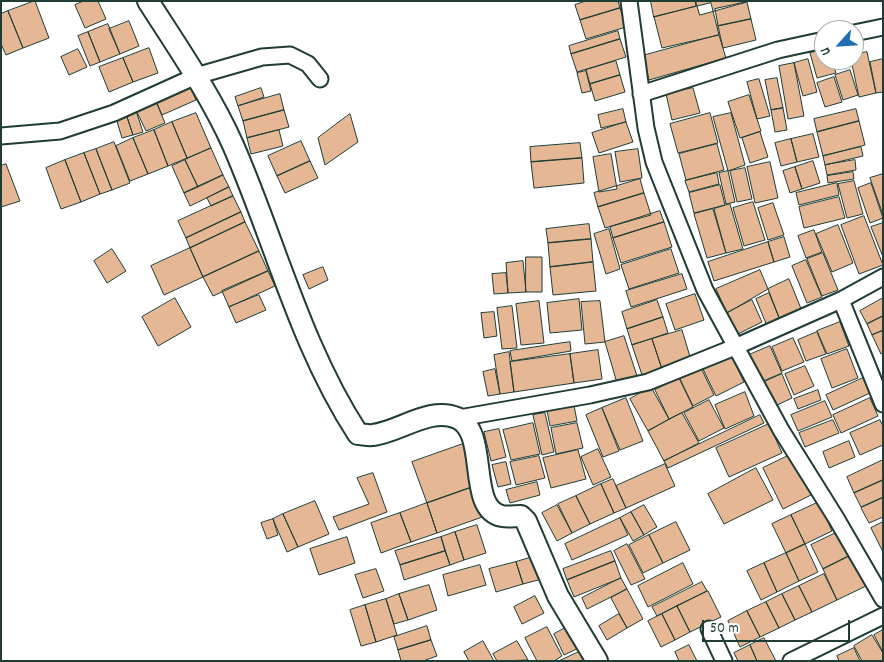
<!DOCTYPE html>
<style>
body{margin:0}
#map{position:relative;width:884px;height:662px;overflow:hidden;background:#fff;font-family:Dekko,sans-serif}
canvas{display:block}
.frame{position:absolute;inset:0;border:2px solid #1f3d34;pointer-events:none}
.north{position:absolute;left:814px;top:20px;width:50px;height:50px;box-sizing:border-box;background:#fff;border:1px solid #a5b1ae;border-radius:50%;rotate:244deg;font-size:14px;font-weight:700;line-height:20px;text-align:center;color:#1f3d34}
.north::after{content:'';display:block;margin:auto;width:18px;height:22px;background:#1f6fb2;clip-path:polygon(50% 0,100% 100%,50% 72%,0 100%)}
.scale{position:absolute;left:702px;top:620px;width:148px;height:22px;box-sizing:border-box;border:2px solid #1f3d34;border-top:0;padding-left:6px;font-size:15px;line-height:18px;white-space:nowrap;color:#1f3d34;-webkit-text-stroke:4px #fff;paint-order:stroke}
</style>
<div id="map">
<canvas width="884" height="662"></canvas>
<div class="frame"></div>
<div class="north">U</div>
<div class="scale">50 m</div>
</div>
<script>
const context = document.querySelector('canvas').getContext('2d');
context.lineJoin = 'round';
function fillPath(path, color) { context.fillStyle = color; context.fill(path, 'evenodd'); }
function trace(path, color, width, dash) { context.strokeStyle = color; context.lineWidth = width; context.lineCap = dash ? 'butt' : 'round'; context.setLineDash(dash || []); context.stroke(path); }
const building = new Path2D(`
 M35,1L49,38L23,48L8,11Z
 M84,1H98L106,19L85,28L75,5Z
 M586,1H618L620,8L580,20L575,5Z
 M651,1H695L696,6L654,17Z
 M696,1H747V2L700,15Z
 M747,2L751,19L718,26L715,9Z
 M711,3L719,35L662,48L654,17Z
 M620,8L626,27L586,39L580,20Z
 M8,11L23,48L6,55L1,44V14Z
 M751,19L756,40L723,48L718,26Z
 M129,21L139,46L120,54L109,29Z
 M108,24L120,54L100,62L88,32Z
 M618,31L620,39L571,54L569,46Z
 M88,32L100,62L90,66L78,36Z
 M719,35L726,58L649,80L642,56Z
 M620,39L626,57L577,72L571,54Z
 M149,48L158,73L133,82L123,58Z
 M78,49L87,67L69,75L61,57Z
 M824,49V60H832L836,73L817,78L810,53Z
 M867,52L876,93L859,97L851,60H854V55Z
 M123,58L133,82L109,92L99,67Z
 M808,59L817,92L803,96L794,63Z
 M883,59V92L876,93L870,62Z
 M616,61L620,75L590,84L586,70Z
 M794,63L804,116L788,119L779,66Z
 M850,70L858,95L843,100L835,75Z
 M586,71L591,91L582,93L577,73Z
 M620,75L625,92L595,101L590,84Z
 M834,77L842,102L825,107L817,83Z
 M777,78L783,108L771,110L765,80Z
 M759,79L770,116L757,119L747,82Z
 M189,84L196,100L162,115L155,99Z
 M261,88L264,97L238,106L235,97Z
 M693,88L700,113L672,120L666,94Z
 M280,94L284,110L243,121L238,106Z
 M749,95L761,131L740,138L728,102Z
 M155,99L165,123L146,131L135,108Z
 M135,108L143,132L133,135L125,111Z
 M783,108L787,130L775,132L771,110Z
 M623,109L626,122L601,128L598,115Z
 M856,109L859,121L817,132L814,119Z
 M284,110L289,127L247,138L243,121Z
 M125,111L133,135L122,138L115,115Z
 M196,113L211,148L187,158L172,122Z
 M710,113L718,143L678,153L670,124Z
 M731,113L745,165L728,171L713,117Z
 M350,114L358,142L325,165L318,138Z
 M859,121L865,145L823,156L817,132Z
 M172,122L187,158L168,166L154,130Z
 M626,122L633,142L599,153L592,133Z
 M154,130L168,166L148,174L133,138Z
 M279,130L283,146L251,154L247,138Z
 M760,132L768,157L750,163L742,138Z
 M813,134L819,157L797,162L791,139Z
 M133,138L148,174L130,181L116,146Z
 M791,139L797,162L781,166L775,143Z
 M301,141L310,161L277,176L268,156Z
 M114,142L130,183L112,190L96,149Z
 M580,143L582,158L531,162L530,147Z
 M717,144L724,170L686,180L679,154Z
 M861,147L863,156L825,165L823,156Z
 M211,148L223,175L198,187L185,160Z
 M96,149L112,190L100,194L84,153Z
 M638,149L642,178L620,182L615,152Z
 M84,153L100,194L81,202L65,160Z
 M611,154L617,189L599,192L593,157Z
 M582,158L584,183L534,188L531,162Z
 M65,160L81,202L61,209L46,168Z
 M185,160L198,187L184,193L172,166Z
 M855,160L856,170L827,175L825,165Z
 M310,161L318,178L285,193L277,176Z
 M813,161L820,183L802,189L795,167Z
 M770,162L778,198L755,203L747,167Z
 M6,164L20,201L1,207V166Z
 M795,167L802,189L790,193L783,171Z
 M745,168L752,199L737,202L730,171Z
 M728,171L735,202L726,204L719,173Z
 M853,172L854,179L828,183L827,176Z
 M717,173L719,184L689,192L685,181Z
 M883,174V215L870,178Z
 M223,175L229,187L190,206L184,193Z
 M640,179L644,193L598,207L594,193Z
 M854,181L863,214L847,218L838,184Z
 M837,183L839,195L799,205L796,193Z
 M871,183L883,218L870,223L858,188Z
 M720,185L725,205L694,213L689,193Z
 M229,187L233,196L211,206L207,198Z
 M644,193L651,215L605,228L598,207Z
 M233,196L241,212L186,238L178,221Z
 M839,197L845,218L804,228L799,207Z
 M753,202L765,240L744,246L733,208Z
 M773,203L784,235L768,240L758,208Z
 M730,204L743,249L726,253L714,209Z
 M713,209L726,253L707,258L694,214Z
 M660,211L664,222L613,238L610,227Z
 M241,212L245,222L190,248L186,238Z
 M864,216L883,265L859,274L841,225Z
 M245,222L259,251L203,277L190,248Z
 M664,222L672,247L621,263L613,238Z
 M883,223V257L871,227Z
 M589,224L591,239L548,243L546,229Z
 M838,225L853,263L832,272L816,234Z
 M609,229L620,269L606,274L594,234Z
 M814,230L822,252L806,258L798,236Z
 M784,237L790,257L774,262L768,242Z
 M591,239L593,262L550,267L548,243Z
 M768,242L774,262L714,281L708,262Z
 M190,248L203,277L164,295L151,266Z
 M112,249L126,271L107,283L94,261Z
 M671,249L679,273L629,289L621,265Z
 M259,251L268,271L213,296L203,277Z
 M823,253L838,290L822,296L807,259Z
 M526,257H542V292H526Z
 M806,260L822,297L807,303L792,266Z
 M523,261L526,292L508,293L506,263Z
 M593,262L596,291L553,295L550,267Z
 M323,267L328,280L309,289L303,275Z
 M760,270L768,289L727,313L716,289Z
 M268,271L275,286L229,307L222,291Z
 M506,273L508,293L494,294L492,274Z
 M682,274L687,289L631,307L626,291Z
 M789,279L802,311L780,320L768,289Z
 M769,293L780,320L767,326L756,299Z
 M695,294L704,320L675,330L666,304Z
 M259,295L266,310L236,323L229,307Z
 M175,298L191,327L158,346L142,317Z
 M883,298V316L867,324L860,311Z
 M579,299L582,330L550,333L547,303Z
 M657,300L663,317L627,329L622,312Z
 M752,300L762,322L736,335L727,313Z
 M539,301L544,343L521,345L516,304Z
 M600,301L605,342L585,344L581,302Z
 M512,306L517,348L502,349L497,308Z
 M494,312L497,336L484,338L481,313Z
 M883,316V330L872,335L867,324Z
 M663,317L668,333L632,345L627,329Z
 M840,322L849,346L827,354L817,331Z
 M682,330L691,360L662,369L652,339Z
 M883,331V353L881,354L872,335Z
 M817,332L826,354L806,361L798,340Z
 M624,336L637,376L617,383L605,342Z
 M793,338L804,362L782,371L772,347Z
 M652,339L662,369L642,375L632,345Z
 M570,342L571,351L512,361L510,351Z
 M770,346L782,373L761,382L749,355Z
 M847,349L858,378L832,388L821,359Z
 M598,350L602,379L574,383L570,354Z
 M509,352L514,392L500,394L494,355Z
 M730,353L744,382L716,396L702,367Z
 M570,354L574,383L514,392L510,362Z
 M805,366L814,386L794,395L785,374Z
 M701,368L714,395L693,406L680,379Z
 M495,369L500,394L488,396L483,372Z
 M782,374L792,398L773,407L762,383Z
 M679,378L693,407L669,419L655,390Z
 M863,378L870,393L833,410L826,395Z
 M651,387L669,419L648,431L630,399Z
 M818,390L821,400L798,409L794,399Z
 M745,392L754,416L725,429L715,405Z
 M626,398L643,441L620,450L602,408Z
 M870,398L878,416L841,433L833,415Z
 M573,400L577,421L550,426L546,405Z
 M709,400L724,428L699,441L684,413Z
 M825,401L832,417L798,431L791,415Z
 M602,408L619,451L603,457L586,415Z
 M545,413L554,452L542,455L533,415Z
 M682,413L699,443L664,461L648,431Z
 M760,415L764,423L668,468L664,461Z
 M833,420L839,433L805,447L799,433Z
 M880,420L883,426V445L860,455L850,433Z
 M533,423L540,454L511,460L503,430Z
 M577,423L583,448L556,454L551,428Z
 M769,424L782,453L729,477L716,448Z
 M499,429L506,457L491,461L484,432Z
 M849,441L855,457L829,468L823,452Z
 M463,444L478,485L427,503L412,462Z
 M598,449L611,477L593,485L581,457Z
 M578,450L586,479L551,488L543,458Z
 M792,454L811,495L783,509L763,468Z
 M539,456L545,478L516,485L510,462Z
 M883,460V480L854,493L847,477Z
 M506,462L511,484L498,487L492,465Z
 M665,464L675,486L626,508L616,486Z
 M756,468L773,500L724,524L708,494Z
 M373,473L387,512L339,530L333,517L369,504L357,478Z
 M613,479L626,508L614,513L601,484Z
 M883,480V497L861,507L854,493Z
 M537,482L540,495L510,503L506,490Z
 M601,484L614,513L590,524L576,496Z
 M478,485L488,515L437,533L427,503Z
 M576,496L590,524L572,533L558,504Z
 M883,498V517L869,523L861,508Z
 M315,501L329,534L298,547L283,514Z
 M819,502L832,531L805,544L791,515Z
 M427,503L437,533L411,542L400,513Z
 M557,505L572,533L557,541L542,513Z
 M644,505L657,527L644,535L631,512Z
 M631,512L644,535L633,541L620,518Z
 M400,513L411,542L381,553L371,523Z
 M283,514L298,547L287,552L273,519Z
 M791,515L805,544L786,553L772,524Z
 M620,518L628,535L572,560L565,544Z
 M273,519L278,535L267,539L261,523Z
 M676,522L690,550L663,563L649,535Z
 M883,522V552L871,528Z
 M477,525L486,553L464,560L455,532Z
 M840,531L851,555L823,569L811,545Z
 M455,532L464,560L450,565L441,537Z
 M649,535L663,563L643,573L629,545Z
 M347,537L355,563L319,575L310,549Z
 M441,537L445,551L400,565L395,551Z
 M627,544L645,579L631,585L614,551Z
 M805,544L818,572L799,581L786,553Z
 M445,551L450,565L404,580L400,565Z
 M611,551L615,561L567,580L563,569Z
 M786,553L799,581L777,592L764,563Z
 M851,555L866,586L837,600L823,569Z
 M536,556L542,579L523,584L516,562Z
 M615,561L621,578L574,597L567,580Z
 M516,562L523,584L496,592L489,569Z
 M683,563L693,584L648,607L638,586Z
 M764,563L777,592L761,600L747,571Z
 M480,565L486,585L448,596L443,575Z
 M376,569L384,591L363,598L355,575Z
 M824,574L837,600L812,612L799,586Z
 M621,578L627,589L587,609L582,598Z
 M702,582L707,591L657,616L652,607Z
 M429,585L437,610L408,620L399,594Z
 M799,586L812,612L795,620L782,594Z
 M627,589L643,619L627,628L611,598Z
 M708,591L721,617L690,632L677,606Z
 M399,594L408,620L394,624L386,599Z
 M782,594L795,620L779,628L766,602Z
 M535,596L544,613L522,624L514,607Z
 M386,599L397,635L376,642L365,605Z
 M766,602L779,628L760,637L747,611Z
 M365,605L376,642L361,646L350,610Z
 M677,606L690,632L675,640L662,614Z
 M747,611L760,637L740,647L728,621Z
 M619,614L627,628L607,640L599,626Z
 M662,614L675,640L661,647L648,621Z
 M571,625L581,647L564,655L554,634Z
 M427,626L431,640L398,650L394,637Z
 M547,627L562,656L554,661H537L525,638Z
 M883,630V652L874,635Z
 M872,635L883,653V661H862L854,646Z
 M764,638L776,661H757L750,645Z
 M431,640L437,656L423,661H401L398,650Z
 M483,641L494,661H469L464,652Z
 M517,641L528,660L497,661L493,654Z
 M689,645L697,661H679L675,652Z
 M750,645L757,661H738L734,653Z
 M854,648L860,661H839L837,656Z
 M581,651L586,661H559Z`);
const minor = new Path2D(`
 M629,1L646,128L654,162L705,290L781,430L836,518L883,599
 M854,33L883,27
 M641,94L778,50L824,40
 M1,136L60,131L114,113L196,76L262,57L290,55L308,64L320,79
 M841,300L883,404
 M459,418L590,395L648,382L735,347L841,300L883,277
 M709,629L724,661
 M791,661L883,616`);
const tertiary = new Path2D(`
 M148,1C178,48 210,94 233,145C275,241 300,345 358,434C363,434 368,436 373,435C399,432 431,406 457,418C490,432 466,509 502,516C508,517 515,516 521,516L526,521L558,596L597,661`);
fillPath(building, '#e5b795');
trace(building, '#1f3d34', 1);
trace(minor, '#1f3d34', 19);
trace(tertiary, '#1f3d34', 24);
trace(minor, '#fff', 15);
trace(tertiary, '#fff', 20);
</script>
